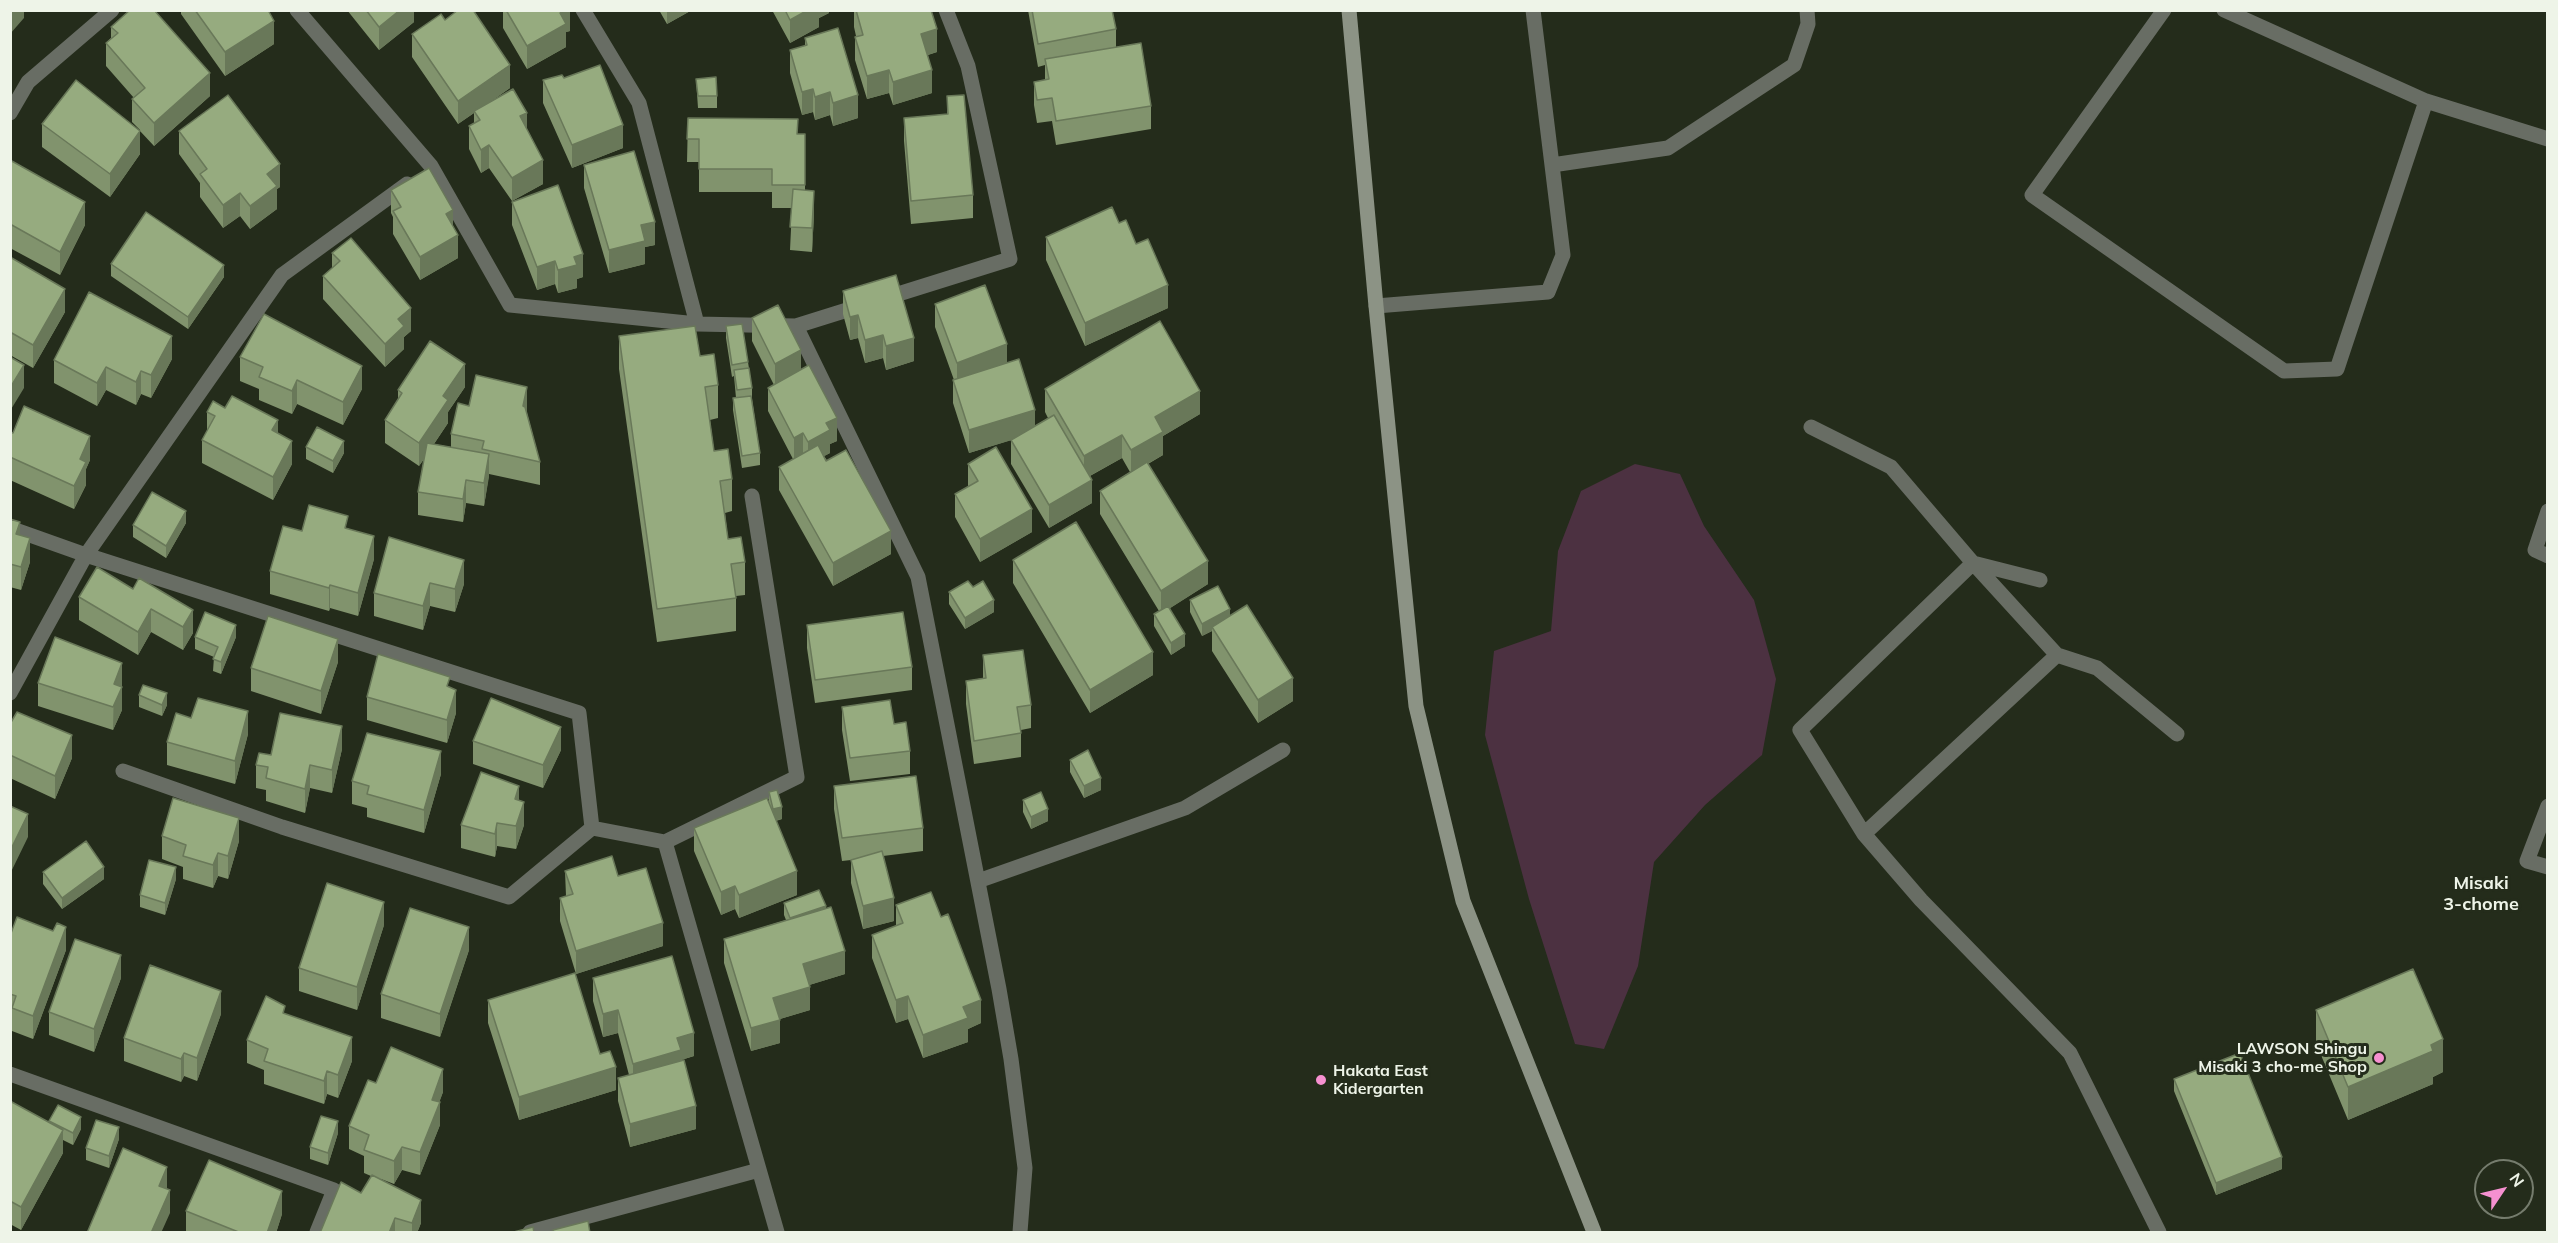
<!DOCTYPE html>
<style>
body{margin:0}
#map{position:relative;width:2558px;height:1243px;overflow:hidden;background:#242c1b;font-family:Mulish,sans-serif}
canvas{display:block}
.frame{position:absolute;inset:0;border:12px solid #eef4e8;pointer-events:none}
.north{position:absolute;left:2474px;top:1159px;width:60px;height:60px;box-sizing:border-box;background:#242c1b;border:2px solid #757c6d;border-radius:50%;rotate:55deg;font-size:16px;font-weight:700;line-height:24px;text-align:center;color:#eef4e8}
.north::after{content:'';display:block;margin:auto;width:21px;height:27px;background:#f690d0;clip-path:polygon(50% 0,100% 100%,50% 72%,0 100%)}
</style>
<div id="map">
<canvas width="2558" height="1243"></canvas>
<div class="frame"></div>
<div class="north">N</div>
</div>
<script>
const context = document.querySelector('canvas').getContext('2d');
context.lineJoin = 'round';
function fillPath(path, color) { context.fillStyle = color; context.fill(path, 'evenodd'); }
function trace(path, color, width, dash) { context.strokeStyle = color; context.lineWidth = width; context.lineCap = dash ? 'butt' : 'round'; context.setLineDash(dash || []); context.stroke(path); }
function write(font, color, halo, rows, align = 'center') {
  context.font = font + ' Mulish,sans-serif'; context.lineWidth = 6; context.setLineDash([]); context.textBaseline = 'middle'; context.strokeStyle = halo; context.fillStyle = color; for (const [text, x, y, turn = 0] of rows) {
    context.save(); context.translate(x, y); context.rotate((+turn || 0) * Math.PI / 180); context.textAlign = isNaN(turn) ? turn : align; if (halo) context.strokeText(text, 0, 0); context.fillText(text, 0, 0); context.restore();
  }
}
const green = new Path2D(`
 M1635,464L1680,474L1704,526L1754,600L1776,679L1762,755L1705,805L1654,862L1638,966L1604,1049L1575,1044L1529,899L1485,735L1494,651L1551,631L1558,551L1581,491Z`);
const street = new Path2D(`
 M297,10L431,166L510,305L697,324L796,326L918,577L999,989L1011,1059L1025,1168L1020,1232
 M583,10L639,103L697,324
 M2164,10L2032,195L2284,371L2337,369L2426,101
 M2224,10L2426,101L2548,139
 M10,113L28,82L112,10
 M1552,165L1668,148L1794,65L1808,24L1807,10
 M1376,306L1548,292L1563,255L1533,10
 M796,326L1010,259L968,66L946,10
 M1811,427L1891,467L1973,563L2040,580
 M2548,511L2535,550L2548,556
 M10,528L86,555L579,713L592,828L665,842L777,1232
 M2057,655L2097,668L2177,734
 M10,693L86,555L282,275L407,184
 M123,771L282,827L509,897L592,828
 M2548,806L2527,861L2548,867
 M1864,834L2057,655L1973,563L1800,730L1864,834L1921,900L2070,1053L2159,1232
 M665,842L797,777L752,496
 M978,881L1185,808L1283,750
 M10,1074L334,1190L317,1232
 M530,1232L759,1170`);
const secondary = new Path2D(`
 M1349,10L1376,306L1416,706L1463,901L1594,1232`);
const wall = new Path2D(`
 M181,10H268L274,44L225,76L181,14Z
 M347,10H414V22L379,50Z
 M503,10H570V31L566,32V47L527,69L503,28Z
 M659,10H692L667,24Z
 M772,10H829V13L819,18V27L790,43Z
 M854,10H931L937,52L928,55L932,93L893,105L889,93L867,99L855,60V37L856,36L854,27Z
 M1028,10H1112L1116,29V47L1151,106V129L1056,145L1052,121L1037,123L1034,105V82L1045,80V65L1038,67Z
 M111,27L210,96L154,146L140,131V154L110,197L42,147V124L140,130L132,122V99L134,98L106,66V43L111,38Z
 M412,34L510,88L490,102L527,130L543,184L512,201L489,168L481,173L469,149V126L474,123V113L458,124L412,57Z
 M805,38L858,118L833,126L830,115L815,120L813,112L802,115L790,73V50L805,46Z
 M564,78L623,148L572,168L543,103V80Z
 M696,79L717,96V108H698Z
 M947,96L973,195V218L911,224L904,141V118L947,114Z
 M688,118L798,134H805V190L814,214L812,252L790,250L792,208H772V192H699V162H687Z
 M179,131L280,187L277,189V209L250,229L240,216L223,228L200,197V183L179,154Z
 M10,160L85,225L60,275L10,248Z
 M584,165L655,245L645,247V264L609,273L584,188Z
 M391,190L453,227L458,258L420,280L393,234V217L391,213Z
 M512,202L583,277L577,279V288L558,293L555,284L537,290L512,225Z
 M1119,223L1136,244L1168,308L1085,346L1046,260V237Z
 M332,253L411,331L404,337V349L385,367L323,299V276L332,269Z
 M10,257L65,312L33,368L10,355Z
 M111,264L224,277L188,329L111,276Z
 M843,291L914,361L886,370L883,358L865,363L858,338L850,340L843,314Z
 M935,304L1007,363L1035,426L1048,418L1045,412V389L1200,414L1163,436V455L1148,464L1208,584L1170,608L1185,646L1171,655L1154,626V614L1159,611L1100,514V491L1130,472L1122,458L1090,476L1092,503L1049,528L1011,464V440L969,453L953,403V380H954L935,327Z
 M752,318L801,370L837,441L830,444V453L824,456L891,554L833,586L779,490V467L793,459L768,411V388L774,385L752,341Z
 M726,326L748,362L752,388V399L760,453V465L742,468L733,410V398H736L734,376L732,377L726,338Z
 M619,336L700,356L718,385V418L710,420L714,451L732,479V511L725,513L728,539L745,562V595L736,596V631L657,642L619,369Z
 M240,357L362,389L343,425L297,404L292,414L259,400V389L240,381Z
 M172,359L151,398L141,394L136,405L106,390L97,406L54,383V360Z
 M465,387L448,412V423L434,444L451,447V434L469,406L527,410V413L540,462V485L489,474L484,506L466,503L463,522L418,515V492L424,459L419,466L385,443V420L398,400V390Z
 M225,408L278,433L292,464L273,500L202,463V440L207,431V412Z
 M10,432L90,460L86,469V485L74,509L10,480Z
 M306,447L344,453L333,473L306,459Z
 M968,464L1032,532L980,562L955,517V494L968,487Z
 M10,519L20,536L30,562L21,590L10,587Z
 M186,523L166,558L133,537V525Z
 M348,528L374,559L358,616L330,608L329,611L270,594V571L302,531Z
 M389,537L464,584L455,612L430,606L423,630L374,616V593Z
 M1013,560L1153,675L1090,713L1013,583Z
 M97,567L193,633L183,650L151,632L138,655L79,620V597Z
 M973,587L994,612L965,629L949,604V592Z
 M1190,600L1230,616L1293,701L1258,723L1212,651V631L1202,636L1190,612Z
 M807,625L912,667V690L815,703L807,648Z
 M195,637H236L221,674L213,671L214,657L195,649Z
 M983,655L1031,705V728L1021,730V757L974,764L966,704V681L983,678Z
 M338,662L321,714L251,691V668Z
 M38,683L122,686V710L113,730L38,706Z
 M450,687L456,713L447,743L367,720V697Z
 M139,695L167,705L162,716L139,707Z
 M842,707L894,724L910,751V774L850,781L842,730Z
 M191,718L248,734L235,784L167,765V742Z
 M10,724L72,758L55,799L10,778Z
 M473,741L561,750L543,788L473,764Z
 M342,749L332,793L310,788L305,813L266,801V790L256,788V765L271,755Z
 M1070,760L1101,790L1084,798L1070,772Z
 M441,774L424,833L367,817V808L352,804V781Z
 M834,786L923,828V851L883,856L894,921L863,929L851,883V860L842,861L834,809Z
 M769,792L782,819L776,821L797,895L739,918L735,909L721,915L694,851V828L769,804Z
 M519,800L524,825L516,849L497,846L495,857L461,848V825Z
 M1023,800L1048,821L1031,829L1023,812Z
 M162,836L239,841L228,879L218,876L213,888L183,879V867L162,859Z
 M565,871L618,876L663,946L576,974L560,921V898L566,896Z
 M43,872L104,879L62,909L43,884Z
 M176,879L165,915L140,907V895Z
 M784,903L826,908L845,974L809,985L810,1010L780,1019V1043L751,1051L724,963V939L786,920L784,915Z
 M896,905L981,1023L968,1029V1042L923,1058L908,1019L896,1023L872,958V935L896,926Z
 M384,925L357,1010L299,991V968Z
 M10,936L66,950L33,1039L12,1031V1018L10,1017Z
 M469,950L440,1037L381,1018V994Z
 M121,978L94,1052L49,1035V1012Z
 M593,978L694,1056L681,1060V1061L696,1129L630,1147L618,1101V1078L629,1075L618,1033L603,1037L593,1001Z
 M488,1000L600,1054L616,1090L519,1120L488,1023Z
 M2316,1010L2443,1072L2433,1077V1084L2348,1120L2316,1043Z
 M221,1014L197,1081L184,1076L181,1082L124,1061V1038Z
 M285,1014L352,1061L338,1098L327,1094L324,1104L264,1084V1070L247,1063V1040Z
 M2174,1079L2282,1169L2216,1195L2174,1091Z
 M376,1083L443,1092L439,1102L440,1125L420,1175L402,1170L394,1184L381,1179L421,1223L417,1233H320L361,1193L371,1176L364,1173V1156L349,1149V1126Z
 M10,1101L49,1122V1121L81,1129L73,1145L63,1140V1153L21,1230L10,1224Z
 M338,1133L328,1165L310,1159V1147Z
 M119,1139L109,1168L86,1160V1148Z
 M186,1211L282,1214L276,1233H186Z`);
const shadedWall = new Path2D(`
 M24,10V18L10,34V11Z
 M400,10H414V22L379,50V27Z
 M564,10H570V31L566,32V47L527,69V46L560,13Z
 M667,10H692L667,24Z
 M808,10H829V13L819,18V27L790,43V20Z
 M274,21V44L225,76V52Z
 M937,29V52L921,57V34Z
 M510,65V88L458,124V101Z
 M889,70V93L867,99V76Z
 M932,70V93L893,105V82Z
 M210,73V96L154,146V123Z
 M813,89V112L802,115V92Z
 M830,92V115L815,120V97Z
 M858,95V118L833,126V103Z
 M527,113V136L520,116Z
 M623,125V148L572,168V145Z
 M140,131V154L110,197V174Z
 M489,145V168L481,173V150Z
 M543,160V184L512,201V178Z
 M280,164V187L277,189V209L250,229V206L267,174Z
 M814,191V214L812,252V228Z
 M240,193V216L223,228V205Z
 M85,202V225L60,275V252Z
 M453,210V233L446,214Z
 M655,222V245L645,247V264L609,273V250L641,225Z
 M458,235V258L420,280V257Z
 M583,254V277L577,279V288L558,293V270L574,257Z
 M555,261V284L537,290V267Z
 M224,265V277L188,329V317Z
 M1168,285V308L1085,346V323Z
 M65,289V312L33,368V345Z
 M411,308V331L404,337V349L385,367V344L398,319Z
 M858,315V338L850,340V317Z
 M883,335V358L865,363V340Z
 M172,336V359L151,398V375Z
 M914,338V361L886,370V346Z
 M1007,344V367L957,386V363Z
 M801,350V373L775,387V364Z
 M465,364V387L448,412V423L419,466V443L443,396Z
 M24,365V388L10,411V388Z
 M362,366V389L343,425V402Z
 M106,367V390L97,406V383Z
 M141,371V394L136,405V382Z
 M297,380V404L292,414V391Z
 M527,387V410L523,429V406Z
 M1200,391V414L1163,436V455L1131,473V450L1155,417Z
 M1035,410V433L969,453V430Z
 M837,418V441L830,444V453L808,465V442L826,423Z
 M278,420V443L272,430Z
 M803,433V456L794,461V438Z
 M1122,435V458L1084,479V456Z
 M90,436V460L86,469V485L74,509V486L80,459Z
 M292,441V464L273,500V477Z
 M344,441V453L333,473V461Z
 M489,454V477L484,506V483Z
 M466,480V503L463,522V499Z
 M1092,480V503L1049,528V505Z
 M1032,509V532L980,562V539Z
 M186,511V523L166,558V546Z
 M20,522V545L16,534Z
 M891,531V554L833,586V563Z
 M374,536V559L358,616V593Z
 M30,538V562L21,590V567Z
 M464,560V584L455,612V589Z
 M1208,561V584L1161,614V591Z
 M430,583V606L423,630V606Z
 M330,585V608L329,611V588Z
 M994,600V612L965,629V618Z
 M151,609V632L138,655V632Z
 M1230,609V621L1212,627V631L1202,636V624Z
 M193,610V633L183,650V627Z
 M236,625V637L221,674V662Z
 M1185,634V646L1171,655V643Z
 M338,639V662L321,714V691Z
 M1153,652V675L1090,713V690Z
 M122,663V686L117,698L122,687V710L113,730L114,684Z
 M1293,678V701L1258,723V700Z
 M456,690V713L447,743V720Z
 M167,693V705L162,716V705Z
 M248,711V734L235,784V761Z
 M342,726V749L332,793V770Z
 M561,727V750L543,788V765Z
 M72,735V758L55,799V776Z
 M441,751V774L424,833V810Z
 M310,765V788L305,813V789Z
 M1101,778V790L1084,798V786Z
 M519,786V809L515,799Z
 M524,802V825L516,849V826Z
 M782,807V819L773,821V809Z
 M1048,809V821L1031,829V817Z
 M28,814V837L10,874V851Z
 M239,818V841L228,879V856Z
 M497,823V846L495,857V834Z
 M218,853V876L213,888V865Z
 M104,867V879L62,909V898Z
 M176,867V879L165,915V903Z
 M797,871V895L739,918V895Z
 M735,886V909L721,915V892Z
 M894,898V921L863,929V906Z
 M384,902V925L357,1010V987Z
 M826,906V918H790Z
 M663,923V946L576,974V951Z
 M66,927V950L33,1039V1016Z
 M469,927V950L440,1037V1014Z
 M845,951V974L803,987V964Z
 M121,955V978L94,1052V1029Z
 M810,987V1010L773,1021V998Z
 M221,991V1014L197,1081V1058Z
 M908,996V1019L896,1023V1000Z
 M981,1000V1023L968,1029V1042L923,1058V1035L963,1007Z
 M618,1010V1033L603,1037V1014Z
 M780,1020V1043L751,1051V1028Z
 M694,1033V1056L681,1060V1074L633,1087V1064L677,1038Z
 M352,1037V1061L338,1098V1075Z
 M2443,1039V1072L2433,1077V1084L2348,1120V1087Z
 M184,1053V1076L181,1082V1059Z
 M616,1067V1090L519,1120V1097Z
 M443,1069V1092L432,1123V1100Z
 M327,1071V1094L324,1104V1081Z
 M440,1102V1125L420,1175V1152Z
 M696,1106V1129L630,1147V1124Z
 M81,1117V1129L73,1145V1133Z
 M338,1121V1133L328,1165V1153Z
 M119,1127V1139L109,1168V1156Z
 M63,1130V1153L21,1230V1207Z
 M402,1147V1170L394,1184V1161Z
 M2282,1157V1169L2216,1195V1183Z
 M167,1167V1190L159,1186Z
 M170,1190V1213L161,1233H151Z
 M282,1191V1214L276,1233H267Z
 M421,1200V1223L417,1233H412V1223Z
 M395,1218V1233H389Z`);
const building = new Path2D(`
 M130,10H154L210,73L154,123L132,99L145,88L106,43L118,33L111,27Z
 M195,10H268L274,21L225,52Z
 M366,10H400L379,27Z
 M458,10H473L510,65L458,101L412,34L441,14L445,20Z
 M506,10H564L560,13L566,24L527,46Z
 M785,10H808L790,20Z
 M856,10H931L937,29L921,34L932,70L893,82L889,70L867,76L855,37L863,35Z
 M1032,10H1112L1116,29L1038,44Z
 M838,28L858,95L833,103L830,92L815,97L813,89L802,92L790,50L807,45L805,38Z
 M1141,43L1151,106L1056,121L1052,98L1037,100L1034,82L1049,79L1045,59Z
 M600,65L623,125L572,145L543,80L562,75L564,78Z
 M716,77L717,96H698L696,79Z
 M76,80L140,131L110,174L42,124Z
 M513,89L527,113L520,116L543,160L512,178L489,145L481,150L469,126L480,120L474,111Z
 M228,95L280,164L267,174L277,186L250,206L240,193L223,205L200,174L207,169L179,131Z
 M964,95L973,195L911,201L904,118L948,114L947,96Z
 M688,118L798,119L797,134H805V185H772V169H699V139H687Z
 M634,151L655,222L641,225L645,241L609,250L584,165Z
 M10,160L85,202L60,252L10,224Z
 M429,168L453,210L446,214L458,235L420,257L393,211L401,207L391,190Z
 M558,185L583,254L574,257L577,265L558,270L555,261L537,267L512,202Z
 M793,189L814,191L812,228L790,227Z
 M1112,207L1119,223L1126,220L1136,244L1148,239L1168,285L1085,323L1046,237Z
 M146,212L224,265L188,317L111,264Z
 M351,238L411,308L398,319L404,326L385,344L323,276L340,261L332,253Z
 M10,257L65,289L33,345L10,332Z
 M896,275L914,338L886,346L883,335L865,340L858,315L850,317L843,291Z
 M985,285L1007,344L957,363L935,304Z
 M89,292L172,336L151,375L141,371L136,382L106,367L97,383L54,360Z
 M778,305L801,350L775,364L752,318Z
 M264,314L362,366L343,402L297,380L292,391L259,377L263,367L240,357Z
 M1160,321L1200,391L1155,417L1163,432L1131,450L1122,435L1084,456L1045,389Z
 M742,324L748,362L732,365L726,326Z
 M695,326L700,356L714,354L718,385L705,387L714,451L728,449L732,479L720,481L728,539L741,537L745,562L731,564L736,598L657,609L619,336Z
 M430,341L465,364L443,396L448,400L419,443L385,420L402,393L398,390Z
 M10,357L24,365L10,388Z
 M1019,359L1035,410L969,430L953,380Z
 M809,365L837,418L826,423L830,430L808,442L803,433L794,438L768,388Z
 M749,368L752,388L737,390L734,370Z
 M476,375L527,387L523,406L525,407L540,462L482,449L484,441L451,434L458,403L469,406Z
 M232,396L278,420L272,430L292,441L273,477L202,440L215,416L207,412L213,401L225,408Z
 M751,396L760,453L742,456L733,398Z
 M24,406L90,436L80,459L86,462L74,486L10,457V432L13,433Z
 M1054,415L1092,480L1049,505L1011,440Z
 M317,427L344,441L333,461L306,447Z
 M427,443L489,454L484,483L466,480L463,499L418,492Z
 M818,445L826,461L846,450L891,531L833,563L779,467Z
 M996,447L1032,509L980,539L955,494L978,481L968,464Z
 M1147,462L1208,561L1161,591L1100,491Z
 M152,492L186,511L166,546L133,525Z
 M309,505L348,516L345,528L374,536L358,593L330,585L329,588L270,571L283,526L302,531Z
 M10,519L20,522L16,534L30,538L21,567L10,564Z
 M1076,522L1153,652L1090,690L1013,560Z
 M389,537L464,560L455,589L430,583L423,606L374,593Z
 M97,567L133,589L139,578L193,610L183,627L151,609L138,632L79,597Z
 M968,581L973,587L983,581L994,600L965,618L949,592Z
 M1218,586L1230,609L1202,624L1190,600Z
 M1247,605L1293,678L1258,700L1212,627Z
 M1168,606L1185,634L1171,643L1154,614Z
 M205,612L236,625L221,662L213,659L218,647L195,637Z
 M903,612L912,667L815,680L807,625Z
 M268,616L338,639L321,691L251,668Z
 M55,637L122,663L114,684L122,687L113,707L38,683Z
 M1023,650L1031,705L1017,707L1021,733L974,741L966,681L986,678L983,655Z
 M378,654L450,677L447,686L456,690L447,720L367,697Z
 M143,685L167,693L162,705L139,695Z
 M198,698L248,711L235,761L167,742L176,713L191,718Z
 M491,698L561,727L543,765L473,741Z
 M890,700L894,724L906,722L910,751L850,758L842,707Z
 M17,712L72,735L55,776L10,755V724Z
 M280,713L342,726L332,770L310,765L305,789L266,778L268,767L256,765L259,753L271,755Z
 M367,733L441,751L424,810L367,794L369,786L352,781Z
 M1088,750L1101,778L1084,786L1070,760Z
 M481,772L519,786L515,799L524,802L516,826L497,823L495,834L461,825Z
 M916,776L923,828L842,838L834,786Z
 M777,790L782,807L773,809L769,792Z
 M1041,792L1048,809L1031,817L1023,800Z
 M173,798L239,818L228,856L218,853L213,865L183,856L186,845L162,836Z
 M767,798L797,871L739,895L735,886L721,892L694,828Z
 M10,806L28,814L10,851Z
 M86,841L104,867L62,898L43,872Z
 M882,851L894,898L863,906L851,860Z
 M612,856L618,876L646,868L663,923L576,951L560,898L573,894L565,871Z
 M149,860L176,867L165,903L140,895Z
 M327,883L384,902L357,987L299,968Z
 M819,890L826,906L790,918L784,903Z
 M931,892L941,917L948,914L981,1000L963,1007L968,1018L923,1035L908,996L896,1000L872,935L903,923L896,905Z
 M831,907L845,951L803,964L810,987L773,998L780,1020L751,1028L724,939Z
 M410,908L469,927L440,1014L381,994Z
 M17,917L53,931L57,923L66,927L33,1016L12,1008L16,996L10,994V936Z
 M75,939L121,955L94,1029L49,1012Z
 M672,956L694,1033L677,1038L681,1050L633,1064L618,1010L603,1014L593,978Z
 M150,965L221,991L197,1058L184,1053L181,1059L124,1038Z
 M2413,969L2443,1039L2431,1045L2433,1051L2348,1087L2316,1010Z
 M575,973L600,1054L610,1051L616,1067L519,1097L488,1000Z
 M266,996L285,1006L283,1013L352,1037L338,1075L327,1071L324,1081L264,1061L268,1049L247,1040Z
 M391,1047L443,1069L432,1100L440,1102L420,1152L402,1147L394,1161L364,1150L369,1135L349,1126L368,1080L376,1083Z
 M2240,1053L2282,1157L2216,1183L2174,1079Z
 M684,1060L696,1106L630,1124L618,1078Z
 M10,1101L63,1130L21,1207L10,1201Z
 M58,1105L81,1117L73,1133L49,1121Z
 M321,1116L338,1121L328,1153L310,1147Z
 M96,1120L119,1127L109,1156L86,1148Z
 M123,1148L167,1167L159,1186L170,1190L151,1233H87Z
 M209,1160L282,1191L267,1233H241L186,1211Z
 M372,1175L421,1200L412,1223L395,1218L389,1233H320L341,1182L361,1193Z
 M588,1221L590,1233H554L553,1230Z
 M533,1227L534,1233H510Z`);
const markers = [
 [2379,1058,6,"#f690d0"],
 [1321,1080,6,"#f690d0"]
];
const poiNames = [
 ["LAWSON Shingu",2367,1049],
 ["Misaki 3 cho-me Shop",2367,1067],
 ["Hakata East",1333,1071,"left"],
 ["Kidergarten",1333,1089,"left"]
];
const neighbourhoodNames = [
 ["Misaki",2481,884],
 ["3-chome",2481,905]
];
fillPath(green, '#4c3141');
trace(street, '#686d64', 15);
trace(secondary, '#8c9385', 15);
fillPath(wall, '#81936d');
fillPath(shadedWall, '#697859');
fillPath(building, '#96ab7f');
trace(building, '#697859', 1.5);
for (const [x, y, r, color] of markers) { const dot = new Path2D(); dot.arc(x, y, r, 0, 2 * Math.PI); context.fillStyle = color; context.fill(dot); trace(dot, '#242c1b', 2); }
write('bold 16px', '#eef4e8', '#242c1b', poiNames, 'right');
write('bold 18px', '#eef4e8', '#242c1b', neighbourhoodNames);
</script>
